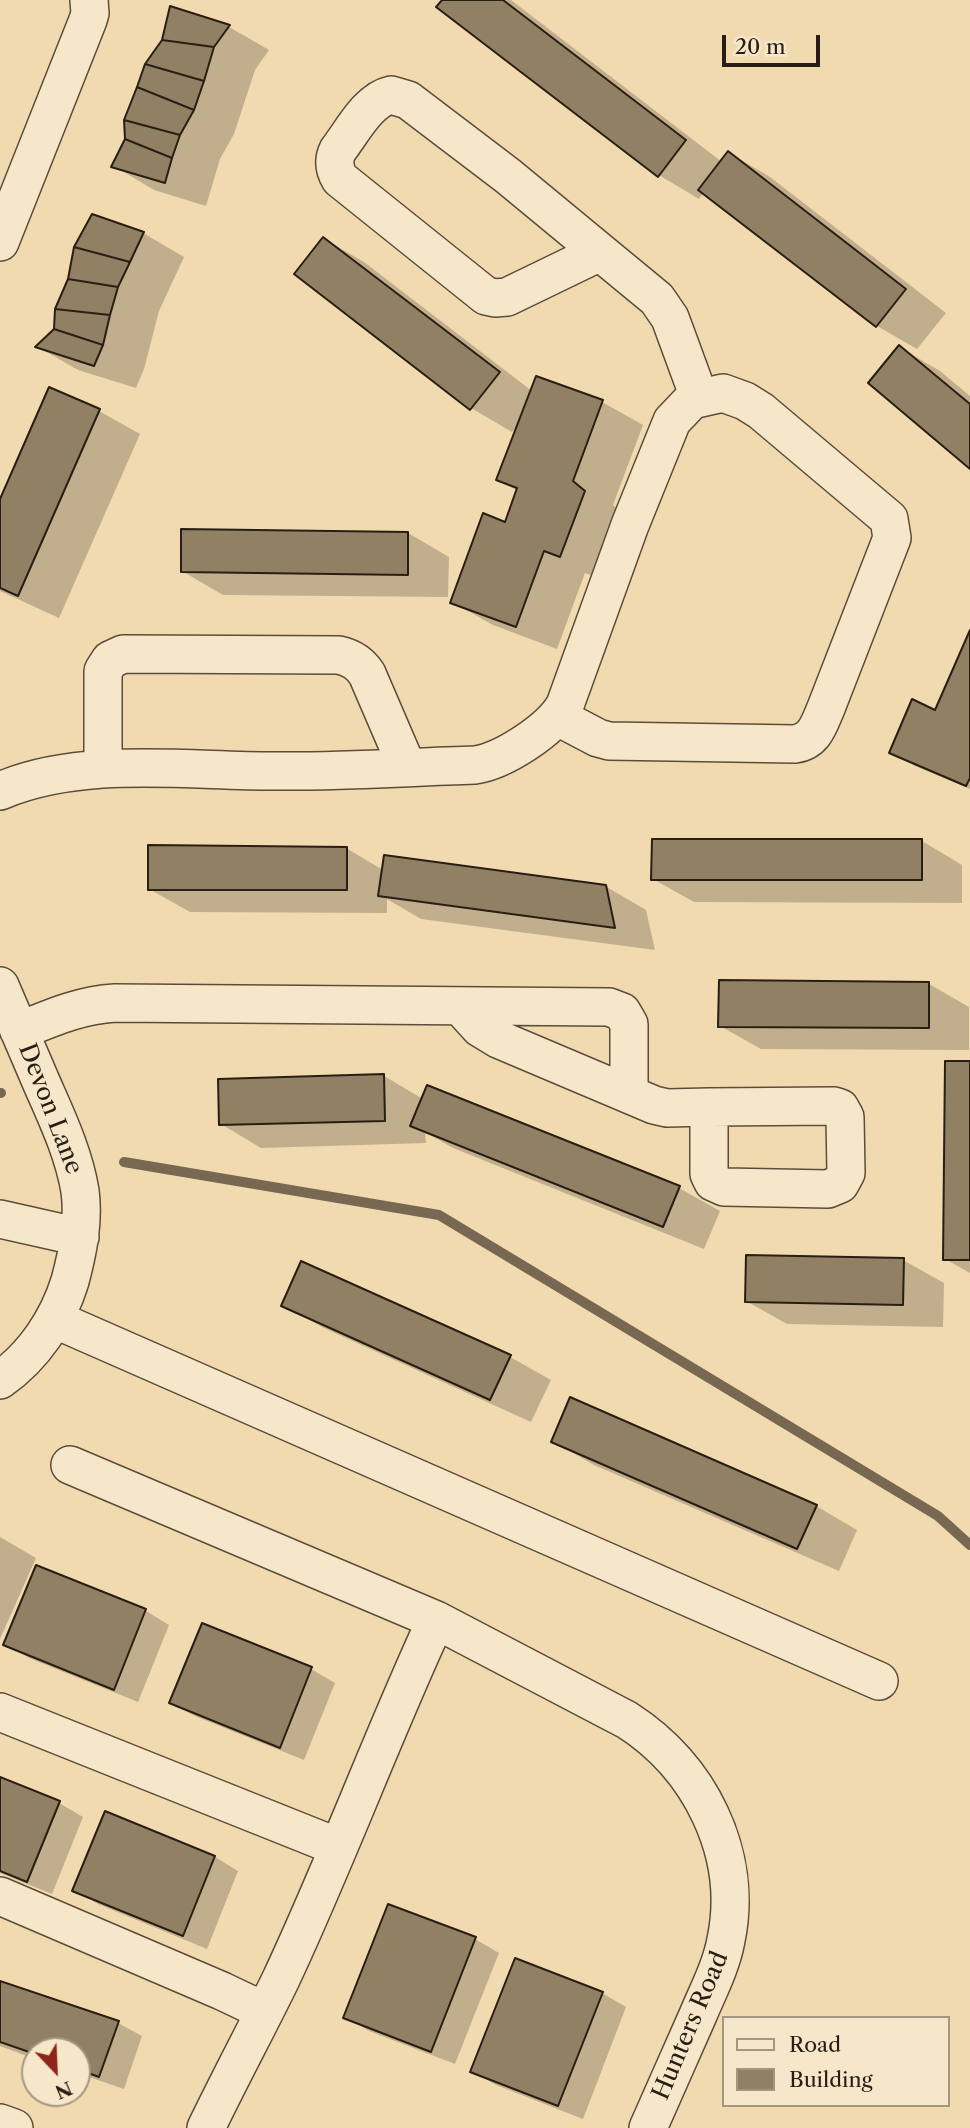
<!DOCTYPE html>
<style>
body{margin:0}
#map{position:relative;width:970px;height:2128px;overflow:hidden;background:#f1daaf;font-family:"Libre Caslon Text",serif}
canvas{display:block}
.legend{position:absolute;left:722px;top:2016px;width:228px;height:91px;box-sizing:border-box;background:#f6e7cb;border:2px solid #a49781;margin:0;padding:9px 12px;list-style:none;font-size:21px;color:#291e13}
.legend li{display:flex;align-items:center;gap:14px;height:35px}
.legend b{width:35px;border:2px solid #a49781}
.north{position:absolute;left:21px;top:2037px;width:70px;height:70px;box-sizing:border-box;background:#f6e7cb;border:2px solid #a49781;border-radius:50%;rotate:157deg;font-size:19px;font-weight:700;line-height:28px;text-align:center;color:#291e13}
.north::after{content:'';display:block;margin:auto;width:24px;height:32px;background:#8f2418;clip-path:polygon(50% 0,100% 100%,50% 72%,0 100%)}
.scale{position:absolute;left:722px;top:35px;width:98px;height:32px;box-sizing:border-box;border:4px solid #291e13;border-top:0;padding-left:9px;font-size:21px;line-height:24px;white-space:nowrap;color:#291e13;-webkit-text-stroke:5px #f6e7cb;paint-order:stroke}
</style>
<div id="map">
<canvas width="970" height="2128"></canvas>
<ul class="legend">
<li><b style="height:9px;background:#f6e7cb"></b>Road</li>
<li><b style="height:19px;background:#918064"></b>Building</li>
</ul>
<div class="north">N</div>
<div class="scale">20 m</div>
</div>
<script>
const context = document.querySelector('canvas').getContext('2d');
context.lineJoin = 'round';
function fillPath(path, color) { context.fillStyle = color; context.fill(path, 'evenodd'); }
function trace(path, color, width, dash) { context.strokeStyle = color; context.lineWidth = width; context.lineCap = dash ? 'butt' : 'round'; context.setLineDash(dash || []); context.stroke(path); }
function write(font, color, halo, rows, align = 'center') {
  context.font = font + ' "Libre Caslon Text",serif'; context.lineWidth = 6; context.setLineDash([]); context.textBaseline = 'middle'; context.strokeStyle = halo; context.fillStyle = color; for (const [text, x, y, turn = 0] of rows) {
    context.save(); context.translate(x, y); context.rotate((+turn || 0) * Math.PI / 180); context.textAlign = isNaN(turn) ? turn : align; if (halo) context.strokeText(text, 0, 0); context.fillText(text, 0, 0); context.restore();
  }
}
const shadow = new Path2D(`
 M444,0H511L722,162L729,153L770,177L946,313L917,349L877,326L704,192L699,199L659,175Z
 M171,9L229,27L269,50L255,70L234,134L220,159L206,206L154,190L114,166L126,140L163,40Z
 M143,233L184,257L159,311L144,369L136,388L78,370L38,347Z
 M324,239L364,262L532,391L602,402L643,425L613,505L625,516L602,579L585,573L557,649L493,625L452,602L506,524L518,491L498,480L519,424L512,432L471,408L296,274Z
 M899,347L940,371L970,396V467Z
 M50,389L99,411L140,434L59,618L0,591V504Z
 M408,533L449,557L448,597L223,595L182,571Z
 M970,635V789L915,766L891,752L936,712Z
 M922,841L962,865V903L694,902L653,879Z
 M346,848L383,870L605,886L646,910L655,950L421,919L387,899V913L190,912L149,889Z
 M929,984L969,1007V1050L761,1049L720,1026Z
 M970,1063V1273L945,1259Z
 M384,1076L423,1099L679,1188L720,1211L704,1249L453,1148L425,1132L426,1143L261,1148L221,1124Z
 M903,1260L944,1283L943,1327L787,1324L746,1301Z
 M283,1305L510,1357L551,1380L531,1422L324,1328Z
 M553,1441L816,1506L857,1530L839,1571L594,1465Z
 M0,1537L36,1558L0,1639Z
 M37,1567L146,1611L169,1625L138,1702L29,1658L5,1644Z
 M203,1625L311,1669L335,1683L304,1760L195,1716L171,1703Z
 M0,1779L59,1803L83,1817L52,1894L0,1873Z
 M106,1813L215,1857L238,1871L207,1949L98,1904L75,1890Z
 M475,1939L499,1953L455,2064L369,2031L346,2017Z
 M0,1982L118,2023L142,2036L124,2089L77,2073V2051H35V2059L0,2046Z
 M602,1993L626,2007L583,2119L496,2085L472,2071Z`);
const stream = new Path2D(`
 M0,1093H1
 M124,1162L439,1215L938,1516L970,1545`);
const building = new Path2D(`
 M442,0H503L686,140L658,177L436,7Z
 M170,6L230,25L214,47L162,40Z
 M162,40L214,47L204,81L145,64Z
 M145,64L204,81L194,110L137,87Z
 M137,87L194,110L180,135L124,120Z
 M124,120L180,135L172,158L125,139Z
 M125,139L172,158L165,183L111,167Z
 M728,151L906,289L876,327L698,190Z
 M92,214L144,232L130,262L74,247Z
 M323,237L500,372L470,410L294,274Z
 M74,247L130,262L118,287L68,279Z
 M68,279L118,287L110,315L55,309Z
 M55,309L110,315L103,345L54,329Z
 M54,329L103,345L94,366L35,347Z
 M899,345L970,404V469L868,383Z
 M536,376L603,400L573,481L585,491L560,557L544,551L516,627L450,603L483,513L505,522L517,488L496,480Z
 M49,387L100,409L18,596L0,588V499Z
 M181,529L408,532V575L181,572Z
 M970,630V778L966,786L889,753L912,699L935,710Z
 M652,839H922V880H651Z
 M148,845L347,847V890H148Z
 M384,855L606,885L615,928L378,896Z
 M719,980L929,982V1028L718,1027Z
 M945,1061H970V1260H943Z
 M384,1074L385,1121L219,1125L218,1079Z
 M427,1085L680,1186L663,1227L410,1126Z
 M746,1255L904,1258L903,1305L745,1302Z
 M301,1261L511,1355L490,1400L281,1306Z
 M570,1397L817,1505L797,1549L551,1442Z
 M36,1565L146,1609L114,1690L3,1645Z
 M202,1623L312,1667L280,1748L169,1703Z
 M0,1777L60,1801L27,1882L0,1871Z
 M105,1811L215,1856L183,1936L72,1891Z
 M388,1904L476,1937L431,2052L343,2018Z
 M515,1958L603,1992L558,2106L470,2072Z
 M0,1981L119,2021L99,2077L77,2069V2051H35V2054L0,2042Z`);
const minor = new Path2D(`
 M391,95L408,100L508,176L600,252L507,297L495,298L486,296L340,179C334,169 333,160 338,150C352,132 368,100 391,95Z
 M0,242L88,20L90,13L89,0
 M600,252L657,299L670,318L699,397
 M103,768V671L110,660L123,654L339,655C352,658 360,663 367,674L407,767
 M0,791C82,756 185,771 273,771C340,772 408,767 475,765C503,761 551,730 565,705L630,525L672,421L692,400L723,393L745,401L761,411L889,519L892,538L826,708C819,724 815,741 795,744L609,741L598,738L558,717
 M0,986C14,1018 28,1052 42,1084C57,1118 74,1154 80,1191C84,1221 78,1251 70,1281C58,1320 34,1356 0,1380
 M460,1006L480,1028L498,1039L654,1105L667,1108L709,1107
 M19,1031C51,1018 80,1005 115,1003L609,1007L622,1012L629,1024V1094
 M834,1106L840,1108L845,1117L846,1173L840,1184L828,1189L724,1187L713,1182L709,1174V1107Z
 M0,1219L80,1237
 M54,1319L879,1681
 M70,1465L436,1620L627,1720C699,1766 744,1853 726,1940C721,1967 708,1991 698,2015C681,2053 665,2090 648,2128
 M0,1712L338,1847
 M0,1896L222,1991L264,2011
 M0,2123L14,2128
 M206,2128C230,2078 256,2030 280,1981C336,1862 381,1739 436,1620`);
const streetNames = [
 ["Devon Lane",50,1109,69],
 ["Hunters Road",691,2026,-67]
];
fillPath(shadow, '#0003');
trace(stream, '#786851', 10);
fillPath(building, '#918064');
trace(building, '#291e13', 2);
trace(minor, '#5b4d3a', 40);
trace(minor, '#f6e7cb', 37);
write('24px', '#291e13', '#f6e7cb', streetNames);
</script>
